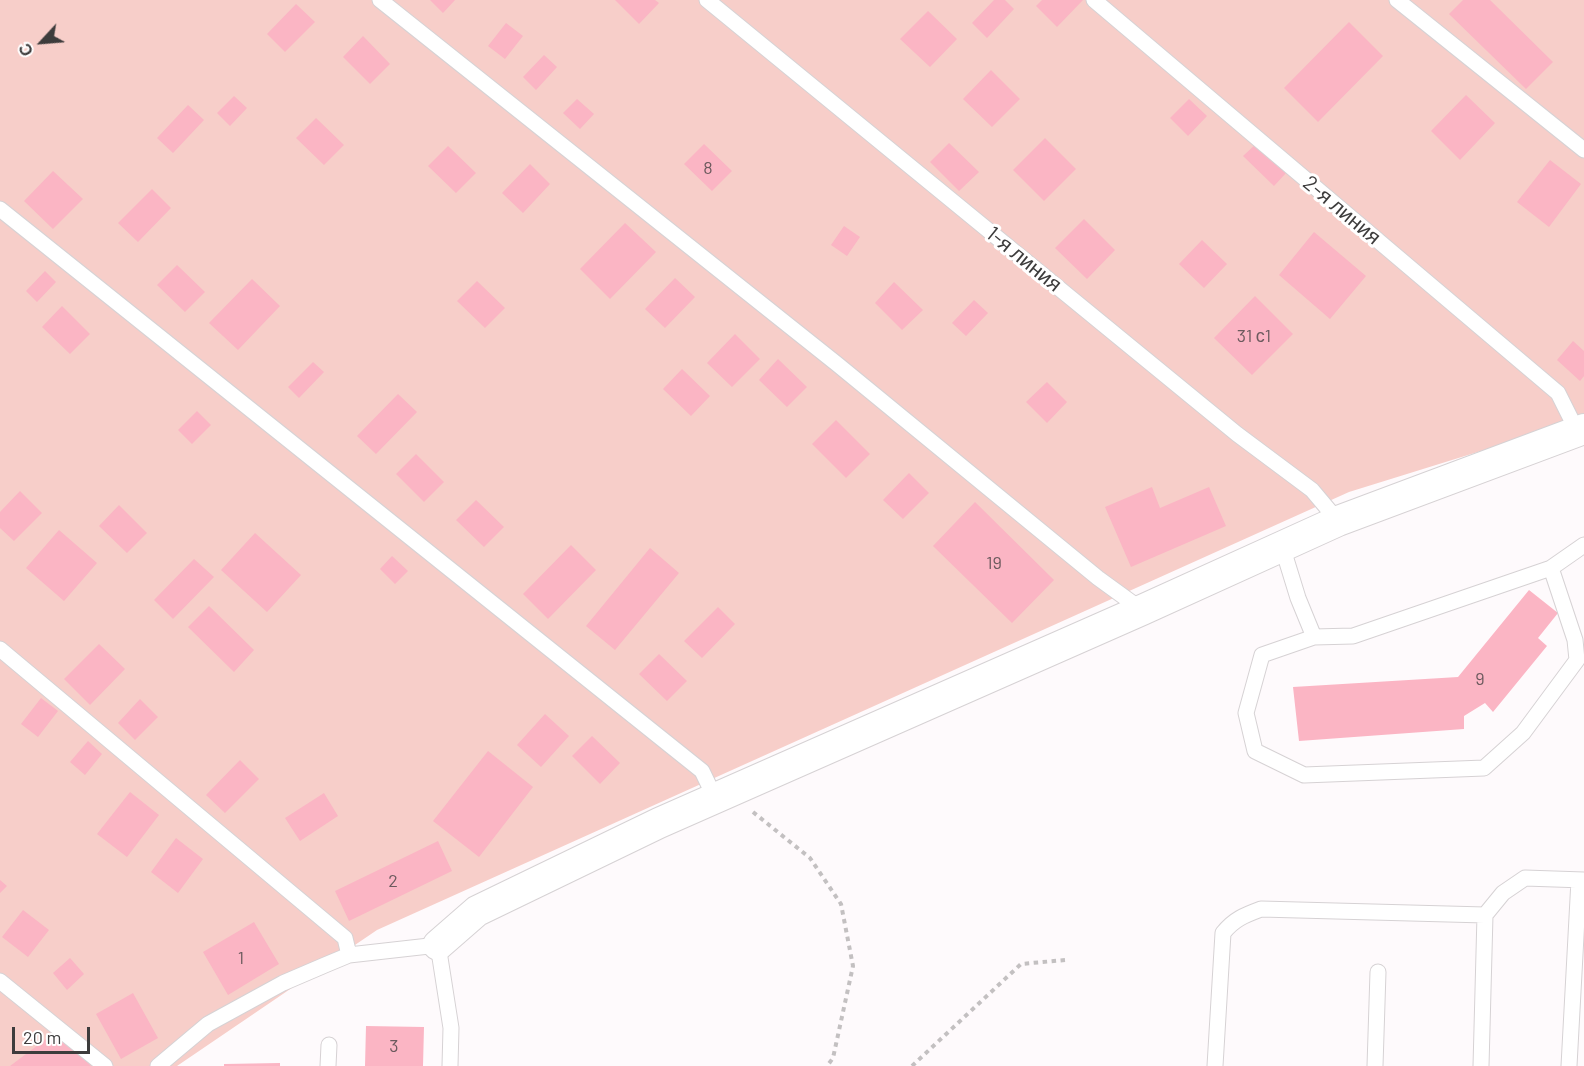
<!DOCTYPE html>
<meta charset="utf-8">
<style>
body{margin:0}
#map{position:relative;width:1584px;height:1066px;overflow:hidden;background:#fefafc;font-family:Barlow,sans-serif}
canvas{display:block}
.north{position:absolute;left:12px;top:12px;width:60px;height:60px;-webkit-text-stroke:4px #fff;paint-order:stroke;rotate:244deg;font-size:16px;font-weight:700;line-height:24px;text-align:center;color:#3d3c3c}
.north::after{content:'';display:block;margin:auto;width:21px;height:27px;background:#3d3c3c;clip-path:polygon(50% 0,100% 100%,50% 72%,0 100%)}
.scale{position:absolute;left:12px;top:1027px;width:78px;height:27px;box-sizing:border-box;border:3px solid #3d3c3c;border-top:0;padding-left:8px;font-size:18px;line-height:21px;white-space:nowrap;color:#3d3c3c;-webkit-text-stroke:4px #fff;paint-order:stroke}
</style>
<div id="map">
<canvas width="1584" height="1066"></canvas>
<div class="north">С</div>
<div class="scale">20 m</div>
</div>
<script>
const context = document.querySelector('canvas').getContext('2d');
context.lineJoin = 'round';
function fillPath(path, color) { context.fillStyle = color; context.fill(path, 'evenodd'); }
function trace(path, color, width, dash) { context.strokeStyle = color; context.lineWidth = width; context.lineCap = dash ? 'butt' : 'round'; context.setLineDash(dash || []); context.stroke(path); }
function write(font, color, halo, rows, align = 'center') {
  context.font = font + ' Barlow,sans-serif'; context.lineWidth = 6; context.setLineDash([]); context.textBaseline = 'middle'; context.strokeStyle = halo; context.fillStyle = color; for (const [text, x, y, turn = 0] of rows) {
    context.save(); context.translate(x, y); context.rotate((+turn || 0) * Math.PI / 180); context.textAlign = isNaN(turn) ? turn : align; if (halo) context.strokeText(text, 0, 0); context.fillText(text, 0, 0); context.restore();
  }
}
const green = new Path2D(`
 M0,0H1584V419L1349,492L377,930L177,1066H0Z`);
const building = new Path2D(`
 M430,0H455L443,13Z
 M615,0H655L659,3L639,24Z
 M994,0H1005L1014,9L987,38L972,23Z
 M1042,0H1083L1057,27L1036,6Z
 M1463,0H1490L1553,62L1526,89L1449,14Z
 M296,4L315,22L285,52L267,34Z
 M928,11L957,39L930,67L900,39Z
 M1349,22L1383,56L1318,122L1284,88Z
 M506,23L523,36L505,59L488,46Z
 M363,36L390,64L370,84L343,57Z
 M544,55L557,67L536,90L523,77Z
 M991,70L1020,99L992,127L963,99Z
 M1466,95L1495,123L1460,160L1431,131Z
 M234,96L247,108L230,126L217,113Z
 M577,99L594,114L580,129L563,113Z
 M1189,99L1207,116L1188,136L1170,118Z
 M188,105L204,120L173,153L157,138Z
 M316,118L344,145L324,165L296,138Z
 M1045,138L1076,169L1044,201L1013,170Z
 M949,143L979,172L959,191L930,162Z
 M704,144L732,171L712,191L684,164Z
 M1256,144L1286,173L1274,186L1243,156Z
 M448,146L476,173L456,193L428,166Z
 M1550,160L1581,184L1549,227L1517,202Z
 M530,164L550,184L523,213L502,193Z
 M53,171L83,199L53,229L24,201Z
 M152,189L171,208L138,242L118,223Z
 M1084,219L1115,250L1087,279L1055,248Z
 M625,223L656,252L610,299L580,269Z
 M844,226L860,237L847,256L831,245Z
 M1314,232L1366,276L1330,319L1279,275Z
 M1202,240L1227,264L1204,288L1179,264Z
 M177,265L205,292L185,312L157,285Z
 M45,271L56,282L37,302L26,291Z
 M675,278L695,297L665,328L645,309Z
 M252,279L280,306L238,350L209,323Z
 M477,281L505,308L485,328L457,301Z
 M894,282L923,310L902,330L875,303Z
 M1255,296L1293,334L1252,375L1214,338Z
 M974,300L988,313L966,336L952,323Z
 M62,306L90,334L70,354L42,327Z
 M735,334L760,359L732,387L707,363Z
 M1573,341L1584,351V376L1580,381L1557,360Z
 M778,359L807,387L787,407L759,380Z
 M313,362L324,372L299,398L288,387Z
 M682,369L710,396L691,416L663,389Z
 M1047,382L1067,402L1047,423L1026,402Z
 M398,394L417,412L376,454L357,436Z
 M197,411L211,425L192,444L178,430Z
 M836,420L870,454L846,478L812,444Z
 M416,454L444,482L424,502L396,474Z
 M909,473L929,493L903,519L883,500Z
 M1152,487L1160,508L1209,487L1226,526L1131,567L1105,507Z
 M20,491L42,513L14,541L0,528V512Z
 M476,500L504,527L484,547L456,520Z
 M975,502L1054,580L1012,623L933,546Z
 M119,505L147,533L127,553L99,526Z
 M59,530L97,563L64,601L26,568Z
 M255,533L301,575L267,612L221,570Z
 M571,545L596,570L548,619L523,594Z
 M650,548L679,573L615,650L586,626Z
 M392,556L408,571L395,584L380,569Z
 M194,559L214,577L173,619L154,600Z
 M1529,590L1558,613L1538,638L1547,646L1493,712L1485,703L1464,716V729L1299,741L1293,687L1458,677Z
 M209,606L254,650L234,672L188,627Z
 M718,607L735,624L702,658L684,641Z
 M99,644L125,669L90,705L64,679Z
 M659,654L687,681L667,701L639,674Z
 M41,698L58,711L38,737L21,724Z
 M140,699L158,717L135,740L118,723Z
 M545,714L569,736L541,767L517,745Z
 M592,736L620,763L600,784L572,756Z
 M88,741L102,754L85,775L70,762Z
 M488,751L533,787L479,857L433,821Z
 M240,760L259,779L225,813L206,795Z
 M130,792L159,815L127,857L97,834Z
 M324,793L338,816L300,841L285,818Z
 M176,838L203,859L178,893L151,872Z
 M438,841L452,871L349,921L335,891Z
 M0,880L7,886L0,893Z
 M23,910L49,930L28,957L2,937Z
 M254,922L279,964L228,995L203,952Z
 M70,958L84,974L67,990L53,973Z
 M133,993L158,1038L121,1059L96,1014Z
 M366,1026L424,1027L423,1066H365Z
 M62,1027L91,1066H10Z
 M280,1063V1066H224V1064Z`);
const path = new Path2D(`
 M753,812L810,858L841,904L853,966L833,1058L827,1066
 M912,1066L1021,964L1065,960`);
const lane = new Path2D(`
 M380,0L837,364L1098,578L1142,610
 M707,0L1237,434L1312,490L1338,521
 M1094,0L1558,393L1577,431
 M1397,0L1584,150
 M0,209L702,771L715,798
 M1282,546L1298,598L1314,637L1353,636L1551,568L1584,545
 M1314,637L1262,655L1246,713L1255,751L1304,775L1484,768L1523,733L1577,660L1575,640L1551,568
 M0,649L345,938L349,955
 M0,981L105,1066
 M158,1066L208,1024L283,983L325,965L349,955L438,945L451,1028L450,1066
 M328,1066L329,1045
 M1215,1066L1223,933C1234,919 1245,915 1261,909L1485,915
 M1375,1066L1378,972
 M1481,1066L1485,915L1503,893L1525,878L1584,880
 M1569,1066L1579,880`);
const street = new Path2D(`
 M438,945L477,911L659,823L1142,610L1338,521L1584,429`);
const numberNames = [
 ["8",708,168],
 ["31 с1",1254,336],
 ["19",994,563],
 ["9",1480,679],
 ["2",393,881],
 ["1",241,958],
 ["3",394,1046]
];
const streetNames = [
 ["2-я линия",1342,210,40],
 ["1-я линия",1024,259,39]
];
fillPath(green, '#f7cec9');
fillPath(building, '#fbb5c4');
trace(lane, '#d6d2d4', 17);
trace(street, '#d6d2d4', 32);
trace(path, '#c3c0c1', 4, [4.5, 4.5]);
trace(lane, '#fff', 15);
trace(street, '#fff', 30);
write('18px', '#6c5a5e', null, numberNames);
write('21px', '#3d3c3c', '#fff', streetNames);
</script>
